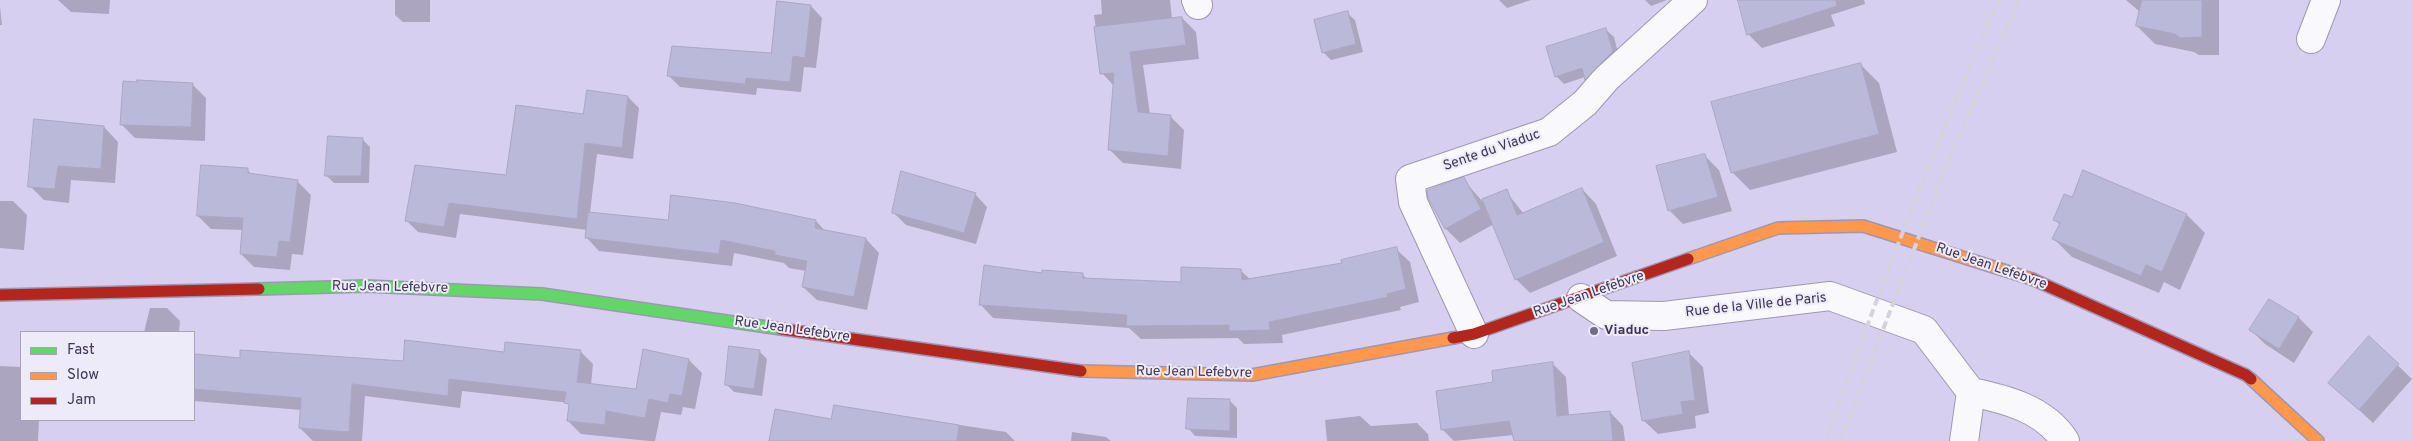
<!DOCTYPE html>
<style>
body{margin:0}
#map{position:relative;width:2413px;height:441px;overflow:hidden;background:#d7cff0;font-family:Overpass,sans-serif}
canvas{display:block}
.legend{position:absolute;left:20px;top:331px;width:175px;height:90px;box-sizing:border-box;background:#edeaf9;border:1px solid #a7a2b7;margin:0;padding:6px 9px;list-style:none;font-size:15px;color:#3e3654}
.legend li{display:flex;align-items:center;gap:10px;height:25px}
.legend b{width:25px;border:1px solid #a7a2b7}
</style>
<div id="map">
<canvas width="2413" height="441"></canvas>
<ul class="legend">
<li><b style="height:6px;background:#63d668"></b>Fast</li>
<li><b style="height:6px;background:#ff974d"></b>Slow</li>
<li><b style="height:6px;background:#b3261e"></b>Jam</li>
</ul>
</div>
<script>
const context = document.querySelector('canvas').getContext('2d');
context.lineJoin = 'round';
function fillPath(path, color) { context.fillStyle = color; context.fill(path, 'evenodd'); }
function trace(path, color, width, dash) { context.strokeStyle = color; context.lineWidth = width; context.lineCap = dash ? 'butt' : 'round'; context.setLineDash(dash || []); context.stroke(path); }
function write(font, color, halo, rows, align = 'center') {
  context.font = font + ' Overpass,sans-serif'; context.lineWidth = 4; context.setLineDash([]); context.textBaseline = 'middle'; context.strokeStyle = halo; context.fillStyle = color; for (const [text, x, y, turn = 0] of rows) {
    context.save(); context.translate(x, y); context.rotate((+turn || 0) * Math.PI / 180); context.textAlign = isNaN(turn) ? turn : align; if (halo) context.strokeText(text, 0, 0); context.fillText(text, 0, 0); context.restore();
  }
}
const shadow = new Path2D(`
 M58,0H110L109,14L71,12Z
 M395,0H430V22H403L395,15Z
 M1101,0H1170L1172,19L1182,18L1196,32L1199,59L1143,65L1150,114L1171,117L1184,130L1181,169L1123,163L1109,149L1114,86L1102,73L1094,15L1102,14Z
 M1499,0H1531L1507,8Z
 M1645,0H1667L1651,6Z
 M1746,0H1864L1865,4L1831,15L1835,26L1762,48L1748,34Z
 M2126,0H2219V55H2199L2194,52L2155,44L2137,26L2140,12Z
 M811,6L822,18L816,68L804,67L801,92L757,88L756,95L680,87L669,76L772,54Z
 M0,7L2,25H0Z
 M1347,13L1355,20L1363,52L1331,60L1323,52Z
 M1606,30L1614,37L1620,60L1593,86L1585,77L1564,84L1556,76Z
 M1861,65L1879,83L1897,152L1750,190L1732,172Z
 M192,84L206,98L205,141L135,138L121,124Z
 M628,97L639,108L633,159L597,154L590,213L669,222L816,221L826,232L866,239L879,253L867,310L817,300L803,287L806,271L789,268L784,263L734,253L732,266L599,251L586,237L587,230L460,214L456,238L418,232L406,220L507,176L585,115Z
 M35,121L104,127L118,142L115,183L71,180L69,203L44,200L30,186Z
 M362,139L370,147L369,183H334L326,175Z
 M1705,156L1719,170L1732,211L1683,224L1669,210Z
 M247,170L253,175L297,181L311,195L303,255L292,254L290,270L254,267L241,254L243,230L211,229L198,216Z
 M1463,179L1482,201L1497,194H1508L1524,214L1582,189L1596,204L1617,256L1530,293L1516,279L1494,224L1460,243L1446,229Z
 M975,194L987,207L976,244L906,225L894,213Z
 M2073,199L2187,215L2205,233L2180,290L2164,282L2159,293L2072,257L2054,239L2060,225L2055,220Z
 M0,201H13L27,215L24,250L0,248Z
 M1396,249L1410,262L1419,302L1400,307L1401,310L1282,335L1283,343L1244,344L1238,338L1141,339L1129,328L993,318L980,304L1043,275L1082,274L1087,279L1182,283L1240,270L1251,280L1343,264Z
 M2269,301L2299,318L2313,332L2294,363L2265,344L2251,330Z
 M150,308H167L180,321L179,332H144Z
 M2369,338L2412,379L2373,423L2330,383Z
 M580,351L593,364L591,385L637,390L689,360L702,373L695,409L683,407L681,415L661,412L655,441H649L581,434L568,421L570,403L462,391L460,408L365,396L362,441H313L300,428L301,410L194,401V356L241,360L404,362L505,353Z
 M759,351L767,359L762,396L734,392L726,384Z
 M1689,353L1703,367L1709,413L1695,416L1696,428L1658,434L1643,420Z
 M1552,363L1566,377L1569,416L1610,412L1623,426L1625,441H1519L1514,435L1454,441L1442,429L1494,383Z
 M0,366L21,367V420H39L38,441H0Z
 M1229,400L1237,408V438L1195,436L1188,428Z
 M835,406L1006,432L1015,441H770L832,423Z
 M1360,416L1371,426L1417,423L1428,434L1429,441H1327L1325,420Z
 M1072,432L1106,437L1111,441H1071Z`);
const building = new Path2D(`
 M1738,0H1836L1837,6L1747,35Z
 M2142,0H2202V37L2180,38L2175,34L2136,26Z
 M777,1L811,5L805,58L793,56L790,82L746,78L745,84L667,76L672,46L771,53Z
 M1348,11L1356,44L1322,53L1314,20Z
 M1182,17L1186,45L1130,52L1138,112L1171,115L1168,156L1108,150L1114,73L1100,74L1094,27Z
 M1606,28L1613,51L1585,80L1582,68L1555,77L1546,47Z
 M1861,63L1879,134L1731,173L1711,102Z
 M137,80L193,83L191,127L120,125L123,81L137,82Z
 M587,90L628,96L622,148L585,143L577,219L449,203L444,227L405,221L415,165L506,175L516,105L583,114Z
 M34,119L104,126L101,169L58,166L55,189L28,187Z
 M328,136L363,138L361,176H325Z
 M1705,154L1718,197L1668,211L1656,166Z
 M201,165L248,168V173L298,180L290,242L279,241L277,257L240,254L243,218L197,216Z
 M2083,170L2187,214L2162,272L2146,265L2141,276L2052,239L2060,223L2053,220L2064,194L2072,197Z
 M901,171L976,193L964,233L892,213Z
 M1464,177L1481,209L1445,229L1428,198L1427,191Z
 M1582,188L1604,242L1515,280L1482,199L1507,189L1517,215Z
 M671,195L735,203L816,220L815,228L866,238L854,297L802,287L807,261L775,255V251L721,240L719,254L585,238L588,212L668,220Z
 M1397,247L1406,289L1387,294L1388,297L1269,322L1270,330L1229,331V325L1126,326L1127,315L979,305L984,265L1042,273V270L1083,273V278L1181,282V267L1241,269L1242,280L1342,263L1341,260Z
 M2269,299L2299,317L2279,349L2249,330Z
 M2369,336L2399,364L2359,410L2328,383Z
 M405,340L504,352L505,342L581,350L577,382L636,389L643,349L689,359L682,396L670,394L668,403L649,399L645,418L606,411L605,425L567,421L569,404L564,403L566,392L449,379L448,396L352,384L349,432L299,428L301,398L194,389V354L240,358V350L403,361Z
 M729,346L760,350L754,389L725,385Z
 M1689,351L1695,400L1681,402L1683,414L1642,421L1632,363Z
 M1553,362L1557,416L1610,411L1613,441H1514L1509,421L1441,430L1436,391L1493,382L1492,371Z
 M1188,398L1230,399V431L1186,429Z
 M834,405L959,425L957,441H769L775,409L831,419Z`);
const street = new Path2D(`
 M1196,0L1198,5
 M2311,39L2326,0
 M1581,298L1606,315L1664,316L1830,296L1924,330L1971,392C2005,399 2045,409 2065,441
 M1474,334L1413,202L1410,179L1549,132L1585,103L1606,79L1693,0
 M1964,441L1971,392`);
const fast = new Path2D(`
 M259,289L366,286L542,294L781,329`);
const slow = new Path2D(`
 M1688,259L1778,228L1863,226L2032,279
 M1081,371L1252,375L1453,338
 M2251,379L2318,441`);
const jam = new Path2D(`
 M2032,279L2246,375L2251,379
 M0,295L259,289
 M781,329L1081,371
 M1453,338L1474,334L1688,259`);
const rail = new Path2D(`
 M1826,441C1878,292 1935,144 1999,0
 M1840,441L1945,169L2019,0`);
const markers = [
 [1594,331,5,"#746c8b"]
];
const streetNames = [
 ["Sente du Viaduc",1492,151,-19],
 ["Rue Jean Lefebvre",1991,267,19],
 ["Rue Jean Lefebvre",390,288,1],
 ["Rue Jean Lefebvre",1589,295,-19],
 ["Rue de la Ville de Paris",1756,306,-6],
 ["Rue Jean Lefebvre",792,330,8],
 ["Rue Jean Lefebvre",1194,373,1]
];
const poiNames = [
 ["Viaduc",1604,331]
];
fillPath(shadow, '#0003');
fillPath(building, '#bab9d9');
trace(building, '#a9a7c3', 1);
trace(street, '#9e97b3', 30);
trace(fast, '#9e97b3', 14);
trace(slow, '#9e97b3', 14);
trace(jam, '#9e97b3', 14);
trace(street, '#f9f8fd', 28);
trace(fast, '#63d668', 11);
trace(slow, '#ff974d', 11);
trace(jam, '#b3261e', 11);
trace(rail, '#d4d2dc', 4, [8, 4]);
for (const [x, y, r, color] of markers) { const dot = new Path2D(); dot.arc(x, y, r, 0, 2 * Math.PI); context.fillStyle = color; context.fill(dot); trace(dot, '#edeaf9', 2); }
write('14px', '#3e3654', '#edeaf9', streetNames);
write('bold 14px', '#3e3654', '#edeaf9', poiNames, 'left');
</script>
